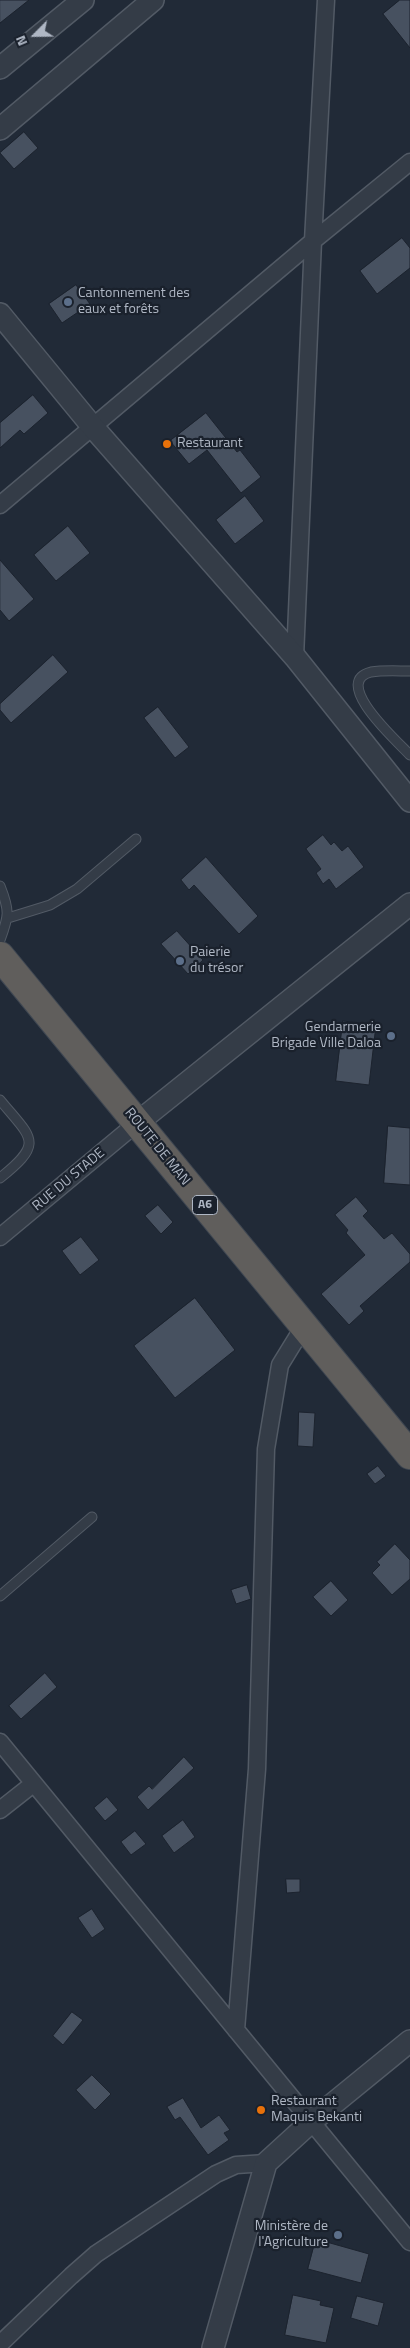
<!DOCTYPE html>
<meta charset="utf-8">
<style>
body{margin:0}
#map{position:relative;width:410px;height:2348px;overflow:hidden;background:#212a37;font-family:"Titillium Web",sans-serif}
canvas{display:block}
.north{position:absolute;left:10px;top:10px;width:50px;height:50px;-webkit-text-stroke:4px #1a212c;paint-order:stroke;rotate:247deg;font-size:14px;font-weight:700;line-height:20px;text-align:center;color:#afb7c4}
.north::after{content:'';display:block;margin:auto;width:18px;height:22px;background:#afb7c4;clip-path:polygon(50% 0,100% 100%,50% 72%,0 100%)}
</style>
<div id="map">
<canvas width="410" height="2348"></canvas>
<div class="north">N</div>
</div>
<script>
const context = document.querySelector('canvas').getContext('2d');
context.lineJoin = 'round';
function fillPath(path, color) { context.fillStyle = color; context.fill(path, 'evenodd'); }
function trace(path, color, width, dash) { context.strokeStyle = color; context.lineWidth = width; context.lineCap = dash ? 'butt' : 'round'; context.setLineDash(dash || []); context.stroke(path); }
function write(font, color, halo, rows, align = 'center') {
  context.font = font + ' "Titillium Web",sans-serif'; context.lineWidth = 4.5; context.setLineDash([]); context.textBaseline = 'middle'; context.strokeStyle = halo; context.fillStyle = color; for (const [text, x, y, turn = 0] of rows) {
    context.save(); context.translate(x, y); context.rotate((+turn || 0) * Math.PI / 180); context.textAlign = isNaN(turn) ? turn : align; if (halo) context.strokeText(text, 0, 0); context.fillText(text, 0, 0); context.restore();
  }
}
const building = new Path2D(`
 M0,0H29L0,23Z
 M400,0H410V48L383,14Z
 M24,132L38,148L14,169L0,153Z
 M402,238L410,248V268L377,294L360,271Z
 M76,285L90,304L62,323L49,304Z
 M33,395L48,413L24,434L20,430L0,448V423Z
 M206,413L237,452L240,450L261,477L241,493L207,450L189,464L170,441Z
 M245,496L264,521L235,544L216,520Z
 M68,526L90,553L56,581L34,555Z
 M0,560L34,599L9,621L0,610Z
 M53,655L68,672L11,723L0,710V704Z
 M158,707L189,747L175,758L144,718Z
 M323,835L331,845L334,842L342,851L348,846L364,867L336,889L329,879L323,884L316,873L321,869L306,849Z
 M206,857L258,916L239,934L194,885L189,890L181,880Z
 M177,931L203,960L188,974L161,944Z
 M343,1021L376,1025L369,1085L336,1081Z
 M388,1126L410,1128V1185L384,1183Z
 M356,1197L368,1211L363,1216L384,1239L392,1233L410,1254V1262L360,1306L364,1311L349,1325L321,1294L365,1255L346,1233L348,1230L335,1215Z
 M158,1205L173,1222L161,1234L145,1216Z
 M81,1237L99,1260L80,1275L62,1251Z
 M195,1298L235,1350L175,1398L134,1346Z
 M299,1412L315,1413L313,1447L298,1446Z
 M378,1466L386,1476L375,1484L367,1474Z
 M395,1544L410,1560V1579L392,1595L372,1573L380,1565L377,1562Z
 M331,1581L348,1600L331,1616L313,1597Z
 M247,1585L251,1599L236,1604L231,1590Z
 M45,1673L57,1687L21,1719L9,1706Z
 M184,1757L194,1768L148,1810L137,1797L149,1786L152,1789Z
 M107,1797L118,1810L105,1821L94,1808Z
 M183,1820L195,1837L174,1853L162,1836Z
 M135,1831L146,1844L131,1855L121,1842Z
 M286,1879H300V1892L287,1893Z
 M92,1909L105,1929L92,1938L78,1918Z
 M72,2012L83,2020L63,2045L53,2036Z
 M92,2075L111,2094L95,2110L76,2090Z
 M183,2098L201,2128L219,2115L230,2130L224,2133L229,2140L208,2155L180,2117L175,2120L167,2107Z
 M316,2239L369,2254L361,2283L308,2269Z
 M293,2295L321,2301L320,2305L334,2308L326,2343L285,2335Z
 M357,2296L384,2303L378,2326L351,2318Z`);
const service = new Path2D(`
 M410,671C398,671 383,670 371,672C330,682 399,743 410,755
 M0,886C10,911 9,916 0,940
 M8,918L50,905L77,889L136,839
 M0,1100C32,1139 45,1142 0,1178
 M0,1596L92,1517`);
const minor = new Path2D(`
 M0,505L313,241L410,162
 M295,657L313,241L326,0
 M0,1237L137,1123
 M0,1742L410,2242
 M0,1810L33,1784
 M236,2030L257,1769L266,1449L280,1365L304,1326
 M0,2344L71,2276L96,2254L216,2174L236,2165L266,2163`);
const tertiary = new Path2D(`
 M0,68L83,0
 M0,129L153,0
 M0,314L92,426L295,657L410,801
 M137,1123L410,904
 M213,2348L266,2163L312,2121L410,2041`);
const trunk = new Path2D(`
 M0,956L410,1455`);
const markers = [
 [68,302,5,"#5c6f8a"],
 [167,444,5,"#e8710a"],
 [180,961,5,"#5c6f8a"],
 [391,1036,5,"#5c6f8a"],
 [261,2110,5,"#e8710a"],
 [338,2235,5,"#5c6f8a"]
];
const shields = [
 [205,1205,25]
];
const shieldNames = [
 ["A6",205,1205]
];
const poiNames = [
 ["Cantonnement des",78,294],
 ["eaux et forêts",78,310],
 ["Restaurant",177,444],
 ["Paierie",190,953],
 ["du trésor",190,969],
 ["Gendarmerie",381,1028,"right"],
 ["Brigade Ville Daloa",381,1044,"right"],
 ["Restaurant",271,2102],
 ["Maquis Bekanti",271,2118],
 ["Ministère de",328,2227,"right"],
 ["l'Agriculture",328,2243,"right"]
];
const streetNames = [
 ["ROUTE DE MAN",157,1147,51],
 ["RUE DU STADE",69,1180,-40]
];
fillPath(building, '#475160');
trace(building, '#1c232e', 1);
trace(service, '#525a65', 11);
trace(minor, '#525a65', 19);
trace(tertiary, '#525a65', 24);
trace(trunk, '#3f4752', 30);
trace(service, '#343c47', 9);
trace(minor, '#343c47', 16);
trace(tertiary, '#343c47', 21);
trace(trunk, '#605e5c', 28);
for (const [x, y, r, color] of markers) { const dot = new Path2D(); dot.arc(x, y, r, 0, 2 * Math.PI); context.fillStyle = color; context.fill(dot); trace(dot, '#1a212c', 2); }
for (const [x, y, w] of shields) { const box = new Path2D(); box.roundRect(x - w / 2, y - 9.5, w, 19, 4); context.fillStyle = '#1a212c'; context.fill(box); trace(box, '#afb7c4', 1); }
write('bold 12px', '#afb7c4', null, shieldNames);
write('14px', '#afb7c4', '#1a212c', poiNames, 'left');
write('14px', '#afb7c4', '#1a212c', streetNames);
</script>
